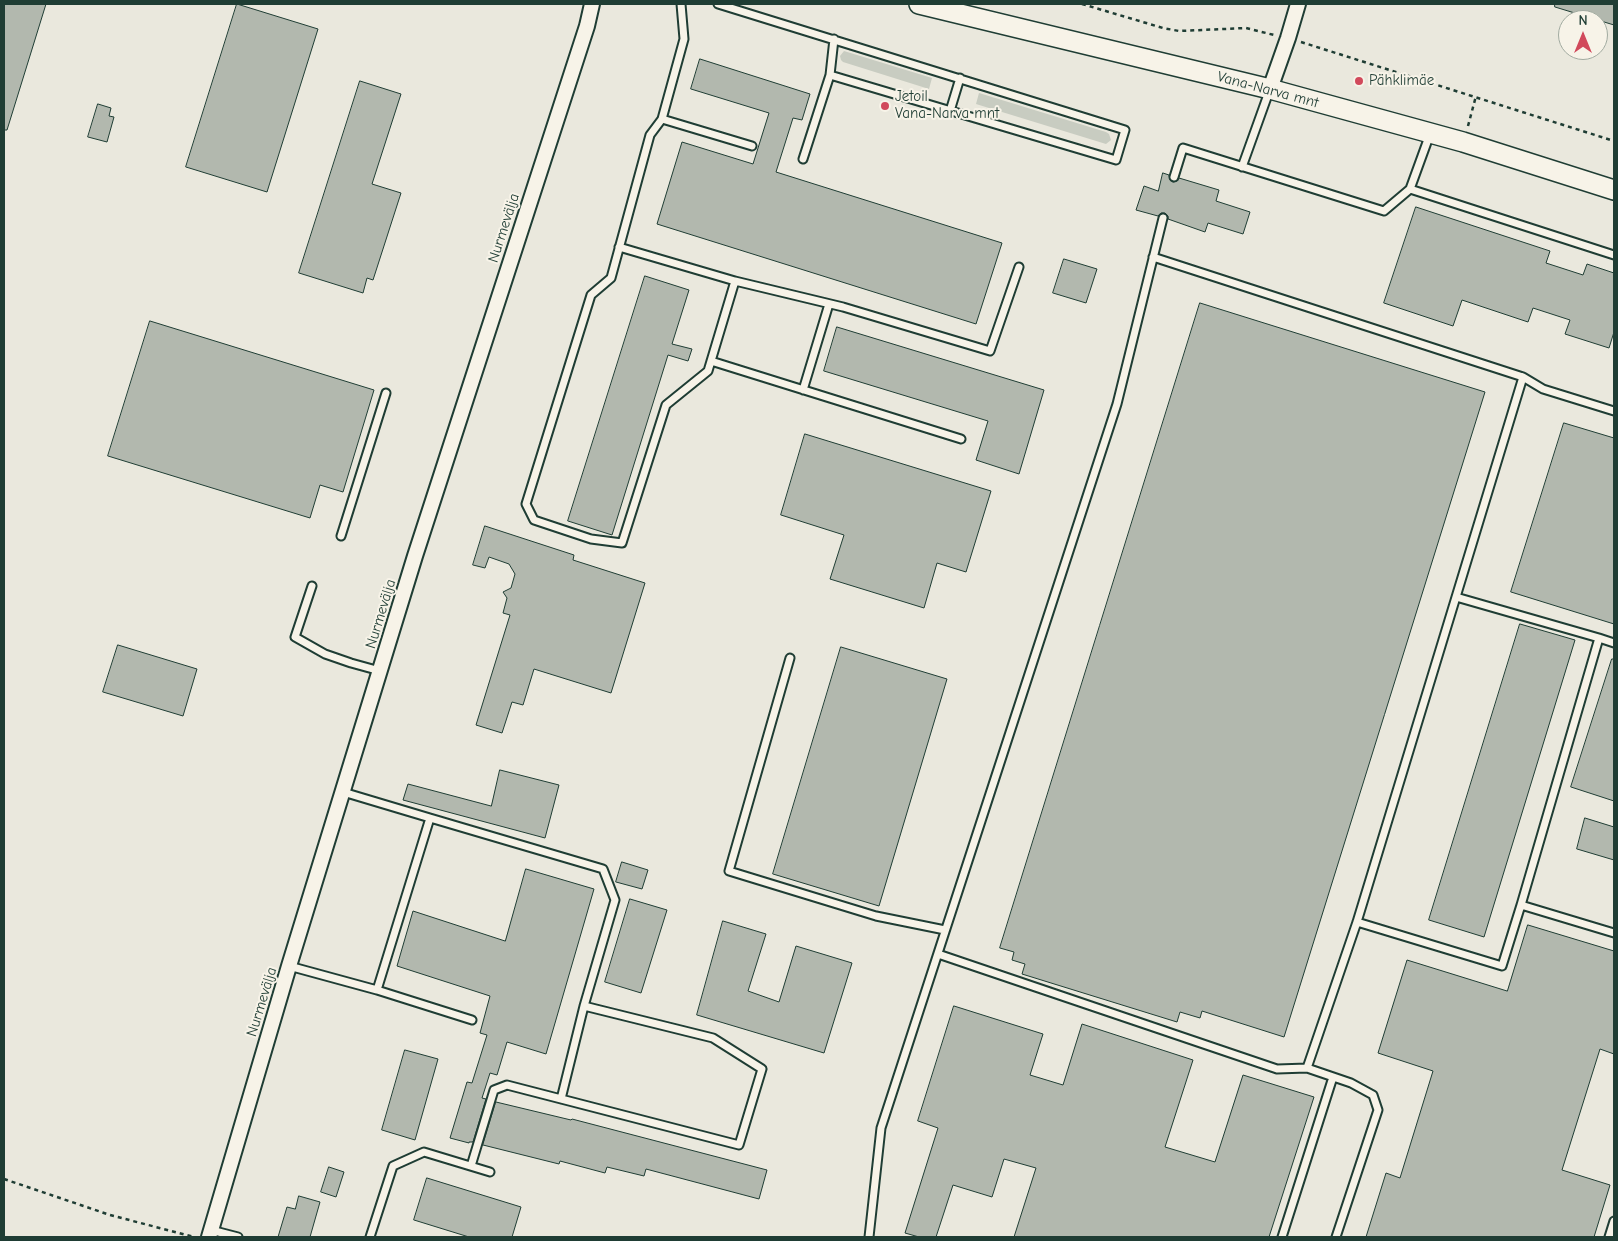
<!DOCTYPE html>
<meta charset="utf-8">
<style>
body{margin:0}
#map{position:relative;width:1618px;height:1241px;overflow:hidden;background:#eae8dd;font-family:"Comic Neue",sans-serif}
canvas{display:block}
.frame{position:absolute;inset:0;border:5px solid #1f3d34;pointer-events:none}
.north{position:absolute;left:1558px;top:10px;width:50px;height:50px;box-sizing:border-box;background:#f7f3e8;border:1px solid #a1aaa0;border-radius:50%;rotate:0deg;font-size:14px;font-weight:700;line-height:20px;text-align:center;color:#1f3d34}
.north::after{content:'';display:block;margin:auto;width:18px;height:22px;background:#d1495b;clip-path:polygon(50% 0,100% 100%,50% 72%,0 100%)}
</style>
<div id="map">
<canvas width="1618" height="1241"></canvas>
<div class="frame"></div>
<div class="north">N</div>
</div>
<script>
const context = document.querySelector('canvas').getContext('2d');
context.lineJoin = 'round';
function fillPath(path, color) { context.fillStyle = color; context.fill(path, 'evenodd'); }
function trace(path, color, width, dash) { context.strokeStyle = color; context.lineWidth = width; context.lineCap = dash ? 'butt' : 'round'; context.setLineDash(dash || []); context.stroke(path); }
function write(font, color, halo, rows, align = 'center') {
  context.font = font + ' "Comic Neue",sans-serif'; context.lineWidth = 4; context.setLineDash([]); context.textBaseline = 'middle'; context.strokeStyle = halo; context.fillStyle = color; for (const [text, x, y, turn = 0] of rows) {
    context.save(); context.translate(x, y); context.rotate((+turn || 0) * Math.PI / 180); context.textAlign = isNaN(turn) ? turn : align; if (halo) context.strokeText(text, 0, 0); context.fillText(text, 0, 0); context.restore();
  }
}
const green = new Path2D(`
 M844,51L932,78L929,89L843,62L841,60L840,56Z
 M979,93L1106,132L1109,134L1111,140L1106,144L976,104Z`);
const building = new Path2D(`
 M4,4H46L7,130H4Z
 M237,4L318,29L267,192L186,167Z
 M1555,4H1614V25L1555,7Z
 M700,59L810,94L802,120L793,118L776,172L1002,243L976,324L657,224L682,142L753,164L769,113L691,89Z
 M360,81L401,94L372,184L401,193L373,280L367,278L363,293L299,273Z
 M98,104L111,108L109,116L114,117L107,142L88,137Z
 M1163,173L1169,175L1170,180L1173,182L1177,181L1179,178L1219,190L1216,201L1250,212L1243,234L1208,223L1205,232L1168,219V216L1165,213H1161L1158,216L1136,210L1144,186L1158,191Z
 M1416,207L1550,251L1546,263L1583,275L1587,264L1614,273V332L1609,348L1565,334L1570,320L1533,308L1528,322L1462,300L1453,326L1384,303Z
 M1064,259L1097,269L1086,303L1053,293Z
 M645,276L689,290L672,344L692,349L688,361L668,355L612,535L568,521Z
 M1200,303L1485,392L1284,1037L1202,1011L1200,1018L1180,1012L1177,1022L1022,974L1025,964L1012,960L1014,952L1000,948Z
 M150,321L374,390L343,492L320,485L310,518L108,456Z
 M837,327L1044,390L1019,474L976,460L988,421L824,371Z
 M1564,423L1614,438V624L1511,592Z
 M805,434L991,491L966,572L937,563L924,608L830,579L844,535L781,515Z
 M485,526L574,555L573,560L645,583L611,693L534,669L523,705L512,702L502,733L476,725L510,615L503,613L507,598L503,592L511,588L515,574L509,564L489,557L485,568L473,565Z
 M1520,624L1575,640L1484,937L1429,920Z
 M118,645L197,669L183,716L103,692Z
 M841,647L947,679L879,906L773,874Z
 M1612,659H1614V801L1571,787Z
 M500,770L559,785L545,838L403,800L408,784L491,806Z
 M1585,818L1614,827V860L1577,849Z
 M622,862L648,870L642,889L616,882Z
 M526,869L594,889L546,1054L507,1042L497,1075L490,1073L482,1098L486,1099L473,1142H469V1143L450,1138L467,1082L472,1083L487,1035L480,1033L490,996L397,966L413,911L505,941Z
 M630,899L667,910L641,993L605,982Z
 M723,921L766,934L748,991L779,1002L796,946L852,963L824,1053L697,1015Z
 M1528,925L1614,951V1054L1600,1049L1562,1170L1610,1185L1594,1237H1366L1386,1173L1400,1178L1433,1071L1378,1053L1407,960L1507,991Z
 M954,1006L1043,1034L1030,1075L1063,1085L1082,1024L1193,1060L1165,1147L1215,1162L1243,1075L1314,1097L1269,1237H1014L1036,1168L1004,1159L992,1197L953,1185L936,1237H919L905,1233L938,1128L918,1121Z
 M405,1050L438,1059L415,1140L382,1130Z
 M496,1102L571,1120L572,1119L767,1170L759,1199L646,1169L644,1176L607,1167L605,1173L560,1161L559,1164L483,1145Z
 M329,1167L344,1172L336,1197L321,1192Z
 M427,1178L521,1207L512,1237H469L414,1220Z
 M299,1196L320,1202L310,1237H278L287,1207L295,1209Z`);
const path = new Path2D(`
 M1082,4L1163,28L1179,31L1246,28L1274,35
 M1301,42L1614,141
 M1468,126L1476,96
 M4,1179L110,1215L194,1237`);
const service = new Path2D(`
 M681,4L684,39L662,119L752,146
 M718,4C854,46 990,88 1125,130L1116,160L830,75L834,39
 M950,111L960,78
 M803,159L830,75
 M1242,167L1270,89
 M1174,177L1183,148L1384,211L1410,189L1430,134
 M1410,189L1614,255
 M619,247L735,281L708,371L666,405L622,543L591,539L534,520L526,504L591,295L611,278L650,135L662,119
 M1153,257L1523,377L1357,922L1307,1068L1351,1083L1373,1095L1378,1110L1336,1237
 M735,281L843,307L990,351L1019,267
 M711,361L961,439
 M1523,377L1543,389L1614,411
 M803,390L829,304
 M341,536L386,393
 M312,586L295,637L325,654L351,663L380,671
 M1456,597L1599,638
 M790,658L729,871L876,916L945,930
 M343,792L430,818L377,990
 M430,818L603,869L615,900L584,1006L713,1038L762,1069L739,1145L507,1085L494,1090L471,1166
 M1521,905L1599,638L1614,643
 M1357,922L1502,966L1521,905L1614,933
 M938,954L1277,1069L1307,1068
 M289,966L377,990L472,1020
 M561,1099L584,1006
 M211,1230L238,1237
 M370,1237L393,1166L424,1152L490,1172
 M869,1237L881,1128L1117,404L1163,218
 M1282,1237L1333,1077
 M1609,1237L1614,1221`);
const minor = new Path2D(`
 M1270,89L1288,38L1298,4
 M209,1237L289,966L415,556L587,26L592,4`);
const secondary = new Path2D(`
 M919,4L1270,89L1463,142L1614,190`);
const markers = [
 [1359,81,5,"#d1495b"],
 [885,106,5,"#d1495b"]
];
const poiNames = [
 ["Pähklimäe",1369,81],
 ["Jetoil",895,97],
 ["Vana-Narva mnt",895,114]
];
const streetNames = [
 ["Vana-Narva mnt",1268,90,15],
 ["Nurmevälja",504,228,-72],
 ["Nurmevälja",381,614,-73],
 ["Nurmevälja",262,1002,-73]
];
fillPath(green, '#c8ccc1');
fillPath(building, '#b2b8ae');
trace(building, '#1f3d34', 1);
trace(service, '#1f3d34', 11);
trace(minor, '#1f3d34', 18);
trace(secondary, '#1f3d34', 22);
trace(path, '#1f3d34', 2.5, [4, 4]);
trace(service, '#f7f3e8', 7);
trace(minor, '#f7f3e8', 14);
trace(secondary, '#f7f3e8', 19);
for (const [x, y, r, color] of markers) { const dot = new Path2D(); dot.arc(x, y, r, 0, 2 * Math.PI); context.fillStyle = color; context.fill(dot); trace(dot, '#f7f3e8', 2); }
write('15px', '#1f3d34', '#f7f3e8', poiNames, 'left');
write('15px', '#1f3d34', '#f7f3e8', streetNames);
</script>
